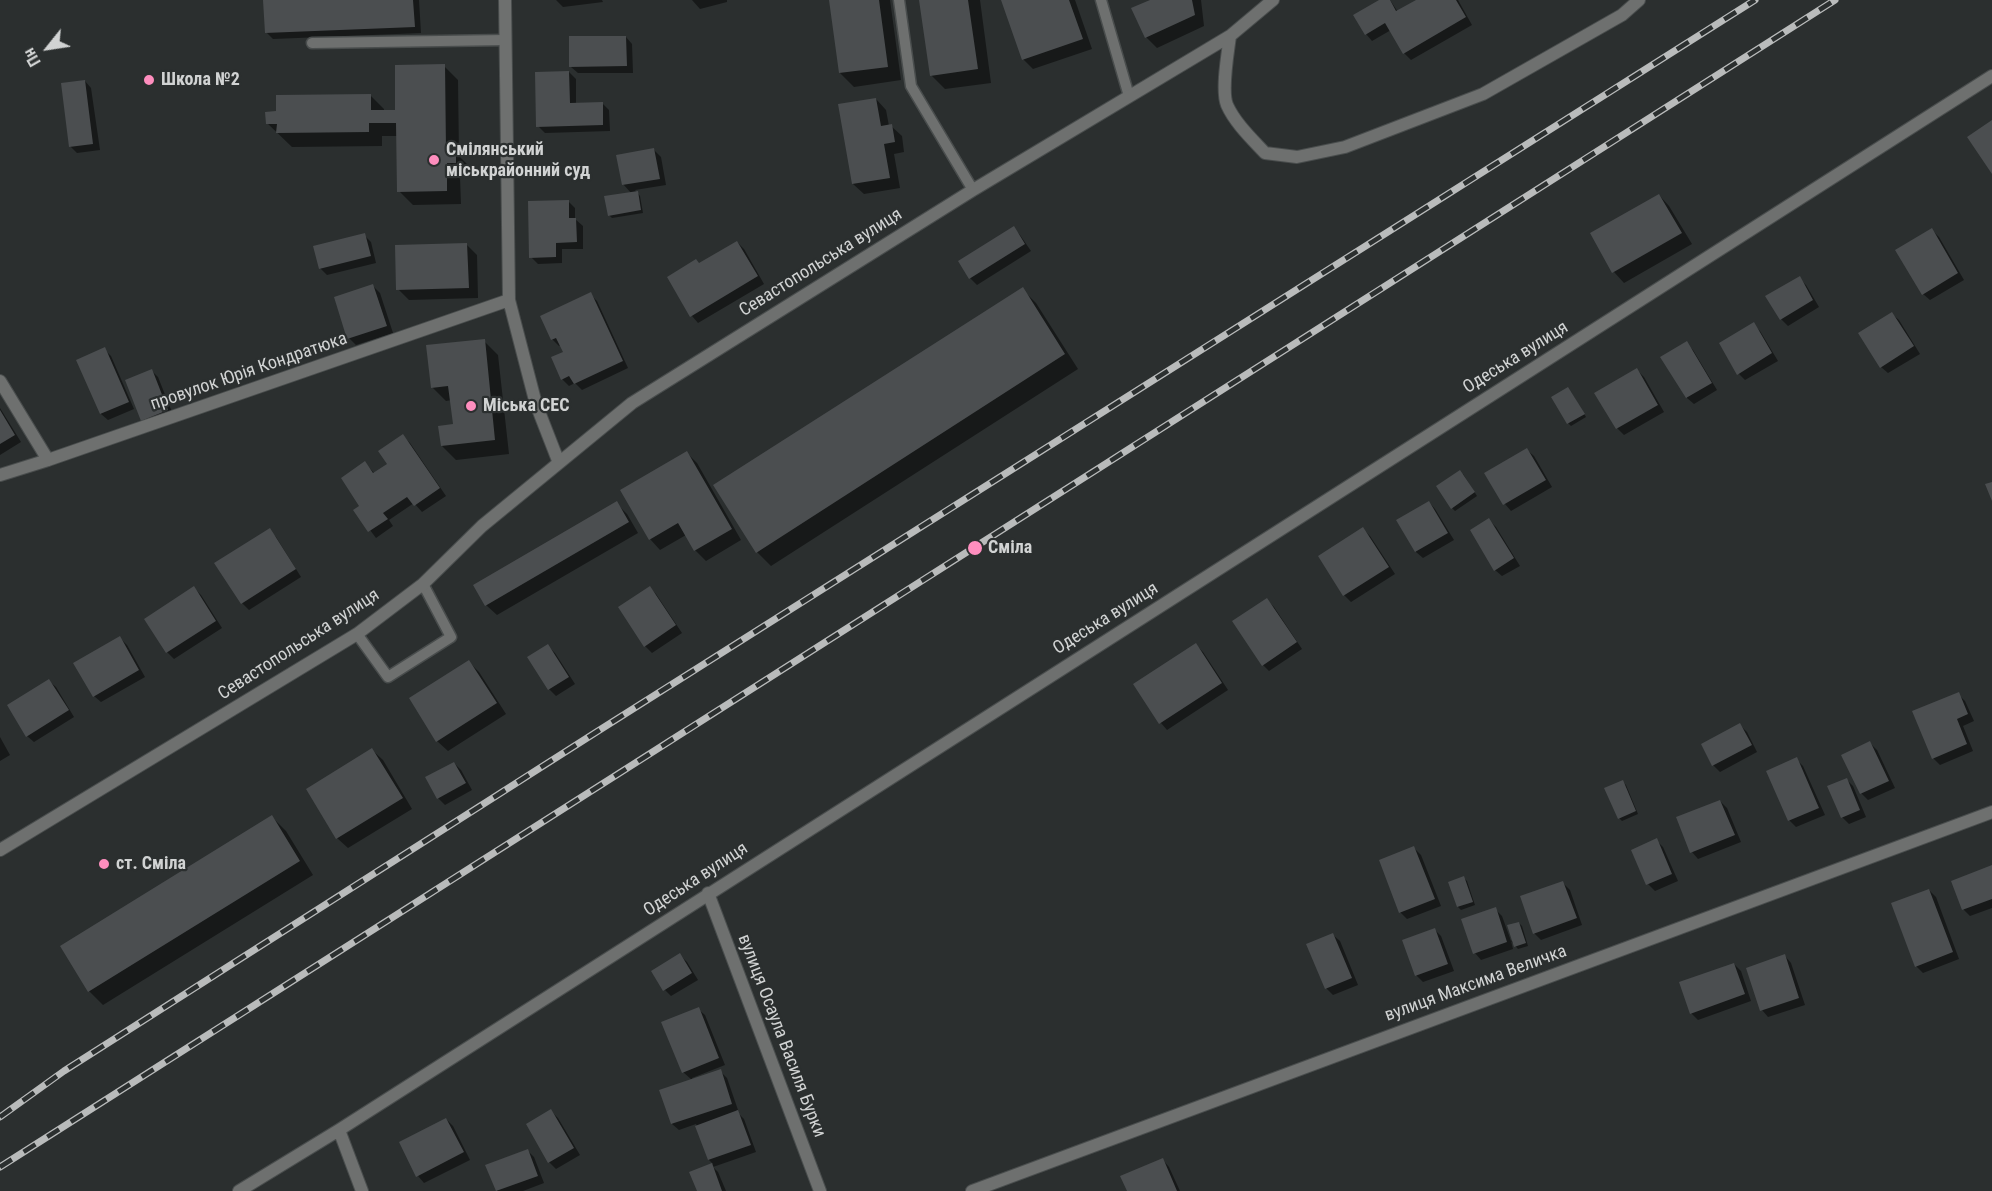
<!DOCTYPE html>
<meta charset="utf-8">
<style>
body{margin:0}
#map{position:relative;width:1992px;height:1191px;overflow:hidden;background:#2b2f2f;font-family:"Roboto Condensed",sans-serif}
canvas{display:block}
.north{position:absolute;left:18px;top:18px;width:60px;height:60px;-webkit-text-stroke:4px #2b2f2f;paint-order:stroke;rotate:240deg;font-size:16px;font-weight:700;line-height:24px;text-align:center;color:#d1d3d3}
.north::after{content:'';display:block;margin:auto;width:21px;height:27px;background:#d1d3d3;clip-path:polygon(50% 0,100% 100%,50% 72%,0 100%)}
</style>
<div id="map">
<canvas width="1992" height="1191"></canvas>
<div class="north">Пн</div>
</div>
<script>
const context = document.querySelector('canvas').getContext('2d');
context.lineJoin = 'round';
function fillPath(path, color) { context.fillStyle = color; context.fill(path, 'evenodd'); }
function trace(path, color, width, dash) { context.strokeStyle = color; context.lineWidth = width; context.lineCap = dash ? 'butt' : 'round'; context.setLineDash(dash || []); context.stroke(path); }
function write(font, color, halo, rows, align = 'center') {
  context.font = font + ' "Roboto Condensed",sans-serif'; context.lineWidth = 4.5; context.setLineDash([]); context.textBaseline = 'middle'; context.strokeStyle = halo; context.fillStyle = color; for (const [text, x, y, turn = 0] of rows) {
    context.save(); context.translate(x, y); context.rotate((+turn || 0) * Math.PI / 180); context.textAlign = isNaN(turn) ? turn : align; if (halo) context.strokeText(text, 0, 0); context.fillText(text, 0, 0); context.restore();
  }
}
const shadow = new Path2D(`
 M265,0H419L421,33L273,39L266,32Z
 M556,0H602L603,2L563,7Z
 M692,0H727V2L700,9Z
 M830,0H890L901,80L854,87L840,73Z
 M921,0H980L991,83L945,89L931,75Z
 M1002,0H1075L1092,49L1033,69L1023,59Z
 M1154,0H1201L1204,26L1157,48L1146,37Z
 M1382,0H1390L1398,12L1419,0H1458L1472,25L1411,60L1404,53L1391,30L1372,41L1366,34Z
 M626,37L632,44L633,73H578L571,67Z
 M444,66L458,80L459,156L469,166L470,177H460L461,204L413,205L399,191L398,136H382V146L292,147L267,123L370,95L384,109V112H397Z
 M569,72L576,79V104L602,103L609,110L610,131L545,133L538,126Z
 M85,81L91,88L100,150L77,153L70,146Z
 M876,99L886,110L889,126H891L902,136L904,152L894,154L900,188L864,194L853,184Z
 M654,150L661,157L666,185L635,190L640,196L643,213L612,218L609,215L632,194L623,184Z
 M1659,195L1669,206L1692,244L1624,283L1614,272L1592,234Z
 M568,201L575,208V219L583,226V249H562V263L538,264L531,257Z
 M1013,228L1020,235L1031,251L977,285L970,278L960,261Z
 M1932,230L1939,237L1964,280L1930,300L1923,294Z
 M364,235L371,242L376,263L327,275L320,268Z
 M737,242L744,249L764,284L698,323L692,316L700,264Z
 M467,245L477,255L478,298L409,300L398,289Z
 M1799,278L1806,285L1819,307L1788,326L1781,319Z
 M373,286L380,293L393,333L356,345L349,338Z
 M1022,289L1036,303L1078,369L771,566L757,552Z
 M590,294L597,301L628,368L582,390L575,383L569,386L562,379L565,352L561,345L559,346L552,339Z
 M1892,314L1899,320L1920,354L1888,373L1881,367Z
 M1753,324L1760,331L1778,361L1745,380L1739,374Z
 M484,341L498,355L509,454L456,460L442,446L454,426L452,400L446,401L432,387Z
 M1686,343L1693,350L1717,390L1694,404L1687,398Z
 M104,349L111,356L134,409L108,420L101,414L78,361Z
 M151,370L158,377L174,417L150,427L143,420Z
 M1637,370L1644,377L1664,412L1624,435L1617,428Z
 M1571,392L1586,417L1571,426L1568,423Z
 M0,408L21,442L0,455Z
 M403,436L410,443L446,496L422,512L414,503L389,520L393,526L376,538L355,510L361,506L365,463L375,474L389,464Z
 M1527,450L1534,456L1552,487L1511,511L1505,504L1486,474Z
 M686,452L697,463L741,540L706,561L695,550L686,535L660,550L650,539Z
 M1463,474L1477,496L1455,511L1452,508Z
 M1429,502L1435,509L1454,540L1423,558L1416,552L1398,521Z
 M616,503L627,514L638,533L497,615L486,605Z
 M1489,520L1496,527L1520,566L1502,576L1495,570Z
 M1363,529L1370,536L1395,574L1351,602L1344,595L1320,556Z
 M269,530L276,537L301,577L249,610L242,603Z
 M194,588L201,595L222,628L174,659L167,652L146,619Z
 M650,588L656,594L682,633L652,653L645,646Z
 M1267,600L1274,607L1302,649L1269,671L1263,665Z
 M120,638L127,645L145,677L101,702L94,696Z
 M1196,645L1203,652L1228,690L1167,730L1161,723L1136,685Z
 M548,646L555,653L575,684L556,696L549,689L529,658Z
 M469,662L479,672L506,714L448,751L437,741Z
 M49,681L56,687L74,717L34,742L27,736Z
 M1958,694L1965,701L1974,721L1963,726L1973,751L1940,765L1933,758Z
 M1740,725L1747,732L1757,752L1720,772L1713,765Z
 M0,737L10,755L0,761Z
 M1870,743L1877,750L1895,788L1868,800L1861,793Z
 M372,750L383,760L412,809L348,848L337,838Z
 M1796,759L1803,766L1825,815L1796,827L1789,820Z
 M454,763L461,770L472,790L445,805L438,798L427,778Z
 M1846,779L1853,786L1866,817L1849,824L1842,817Z
 M1623,782L1626,785L1638,814L1622,821L1619,818Z
 M1720,801L1727,808L1741,842L1698,859L1692,852Z
 M272,817L286,831L313,875L103,1005L89,991Z
 M1656,840L1663,847L1678,881L1655,891L1648,884L1633,851Z
 M1414,848L1421,855L1441,906L1407,919L1400,912Z
 M1992,867V908L1970,916L1964,910L1953,882Z
 M1464,878L1467,881L1475,905L1461,910L1458,907Z
 M1563,883L1570,890L1582,925L1541,940L1534,933Z
 M1929,890L1936,897L1959,959L1923,973L1916,966Z
 M1495,909L1502,916L1511,941L1513,940L1519,923L1522,926L1528,946L1518,949L1511,941L1513,949L1481,960L1475,953Z
 M1435,930L1441,936L1454,971L1423,982L1416,975Z
 M1333,935L1340,941L1358,985L1333,995L1326,988Z
 M680,955L687,962L698,980L671,996L665,990Z
 M1785,956L1791,963L1805,1005L1768,1017L1762,1010Z
 M1734,964L1741,971L1751,1001L1698,1020L1691,1013Z
 M698,1009L705,1015L725,1065L692,1078L693,1080L720,1071L727,1078L738,1110L736,1111L744,1119L756,1152L713,1167L718,1172L726,1191H698L691,1173L713,1164L709,1160L696,1124L679,1130L672,1124L692,1080L683,1072Z
 M551,1111L558,1118L580,1155L556,1169L549,1162Z
 M446,1119L453,1126L470,1160L424,1183L418,1176Z
 M527,1150L534,1157L544,1183L523,1191H497L487,1165Z
 M1163,1160L1169,1167L1180,1191H1128Z`);
const building = new Path2D(`
 M263,0H413L415,27L265,33Z
 M829,0H879L888,67L839,73Z
 M919,0H968L978,69L930,76Z
 M1001,0H1069L1083,39L1022,60Z
 M1150,0H1192L1195,15L1145,38L1131,8Z
 M1379,0H1390L1396,11L1416,0H1456L1466,17L1403,54L1385,23L1365,35L1353,15Z
 M569,36H626L627,66L569,67Z
 M445,64L446,151H456V163H447V191L397,192L396,123H369V132L276,133L277,124H266L265,112L276,111V95L371,94V110H395V65Z
 M569,71L570,103L603,102V125L536,127L535,72Z
 M85,80L93,144L69,147L61,83Z
 M876,98L881,126L892,124L895,142L884,144L890,178L852,184L838,104Z
 M1992,120V174L1967,137Z
 M654,148L660,179L622,185L616,155Z
 M638,191L641,210L608,216L604,196Z
 M1659,194L1682,233L1612,273L1590,233Z
 M569,200V218H576L577,242L556,243V257L529,258L528,201Z
 M1014,226L1025,244L969,279L958,261Z
 M1932,228L1958,273L1922,295L1895,250Z
 M365,233L371,256L319,269L313,246Z
 M737,241L758,276L690,317L667,277L696,259L699,263Z
 M467,243L469,288L396,290L395,245Z
 M1800,276L1813,300L1780,320L1765,296Z
 M373,284L387,326L347,339L334,297Z
 M1023,287L1065,354L756,553L713,485Z
 M591,292L623,361L574,384L569,376L561,380L551,357L563,352L556,338L551,340L540,316Z
 M1892,312L1914,346L1880,368L1858,333Z
 M1754,322L1772,353L1737,375L1719,343Z
 M485,339L495,440L441,446L438,426L453,424L448,386L431,388L426,345Z
 M1687,341L1712,383L1686,398L1660,357Z
 M105,347L129,402L100,414L76,360Z
 M1637,368L1658,405L1616,429L1594,393Z
 M152,369L168,410L141,421L125,380Z
 M1568,387L1585,414L1567,424L1551,397Z
 M0,410L15,435L0,444Z
 M403,434L440,488L414,506L407,497L383,513L388,519L368,532L353,510L359,506L341,478L365,461L373,473L387,464L378,451Z
 M1527,448L1546,480L1503,505L1484,473Z
 M687,451L732,529L694,551L678,523L649,540L620,490Z
 M1460,470L1475,492L1451,509L1436,486Z
 M1992,482V501L1985,484Z
 M617,501L629,522L485,606L473,585Z
 M1429,501L1448,533L1415,552L1396,520Z
 M1489,518L1514,558L1494,571L1470,530Z
 M1363,527L1389,567L1343,596L1318,556Z
 M270,528L296,569L241,604L214,563Z
 M194,586L216,621L166,653L144,619Z
 M650,586L676,625L644,647L618,607Z
 M1267,598L1297,642L1262,666L1232,621Z
 M120,636L139,670L93,697L73,663Z
 M1196,643L1222,683L1159,724L1133,684Z
 M548,644L569,677L548,690L527,657Z
 M469,660L497,703L436,742L409,698Z
 M49,679L69,710L26,737L7,705Z
 M1959,692L1968,714L1957,719L1967,744L1932,759L1912,711Z
 M1740,723L1752,745L1712,766L1701,744Z
 M1870,741L1889,781L1860,794L1841,755Z
 M372,748L403,798L336,839L306,789Z
 M1797,757L1819,808L1788,821L1766,771Z
 M454,762L466,783L437,799L425,777Z
 M1847,778L1860,810L1841,818L1827,786Z
 M1623,780L1636,811L1618,819L1604,788Z
 M1720,800L1735,835L1690,853L1676,817Z
 M272,815L300,861L88,992L60,946Z
 M1657,838L1672,874L1646,885L1631,850Z
 M1414,846L1435,899L1399,913L1379,860Z
 M1992,865V899L1962,910L1951,881Z
 M1464,876L1473,902L1457,907L1448,882Z
 M1563,881L1577,918L1533,934L1520,896Z
 M1929,889L1953,952L1915,967L1891,903Z
 M1496,907L1507,942L1473,954L1461,919Z
 M1519,922L1526,943L1514,947L1507,925Z
 M1435,928L1448,964L1415,976L1402,940Z
 M1333,933L1352,978L1325,989L1306,944Z
 M680,953L692,973L663,991L651,971Z
 M1785,954L1799,998L1760,1011L1746,968Z
 M1734,963L1745,994L1690,1014L1679,982Z
 M699,1007L719,1058L682,1073L661,1022Z
 M721,1069L732,1104L671,1124L659,1090Z
 M551,1109L574,1148L548,1163L526,1124Z
 M738,1110L751,1145L708,1160L695,1126Z
 M446,1118L464,1152L416,1177L399,1142Z
 M528,1149L538,1176L496,1191L485,1165Z
 M1163,1158L1177,1191H1127L1120,1176Z
 M712,1163L722,1191H697L689,1172Z`);
const service = new Path2D(`
 M899,0L911,86L973,190
 M1101,0L1129,96
 M312,43L505,40
 M357,634L388,677L451,637L423,584`);
const minor = new Path2D(`
 M505,0L509,300L536,404L559,463
 M1230,36L1273,0
 M0,381L48,460
 M0,475L48,460L509,300
 M0,850L357,634L423,584L482,526L632,403L973,190L1230,36C1228,52 1221,90 1227,105C1235,123 1252,139 1265,153L1297,157L1345,147L1483,94L1622,15L1639,0
 M708,893L820,1191
 M339,1130L362,1191
 M239,1191L339,1130L1992,76
 M972,1191L1992,812`);
const rail = new Path2D(`
 M0,1117L64,1071L598,731L1755,0
 M0,1167L1835,0`);
const markers = [
 [149,80,6,"#fe8ebe"],
 [434,160,6,"#fe8ebe"],
 [471,406,6,"#fe8ebe"],
 [975,548,8,"#fe8ebe"],
 [104,864,6,"#fe8ebe"]
];
const poiNames = [
 ["Школа №2",161,80],
 ["Смілянський",446,150],
 ["міськрайонний суд",446,171],
 ["Міська СЕС",483,406],
 ["Сміла",988,548],
 ["ст. Сміла",116,864]
];
const streetNames = [
 ["Севастопольська вулиця",821,263,-32],
 ["Одеська вулиця",1516,358,-32],
 ["провулок Юрія Кондратюка",249,372,-19],
 ["Одеська вулиця",1106,619,-32],
 ["Севастопольська вулиця",299,645,-33],
 ["Одеська вулиця",696,880,-33],
 ["вулиця Максима Величка",1476,984,-20],
 ["вулиця Осаула Василя Бурки",781,1036,69]
];
fillPath(shadow, '#0007');
fillPath(building, '#4b4e50');
trace(service, '#494d4d', 13);
trace(minor, '#494d4d', 14);
trace(service, '#6e706f', 10);
trace(minor, '#6e706f', 12);
trace(rail, '#b9bbbb', 7);
trace(rail, '#2b2f2f', 4.5, [14]);
for (const [x, y, r, color] of markers) { const dot = new Path2D(); dot.arc(x, y, r, 0, 2 * Math.PI); context.fillStyle = color; context.fill(dot); trace(dot, '#2b2f2f', 2); }
write('bold 18px', '#d1d3d3', '#2b2f2f', poiNames, 'left');
write('18px', '#d1d3d3', '#2b2f2f', streetNames);
</script>
